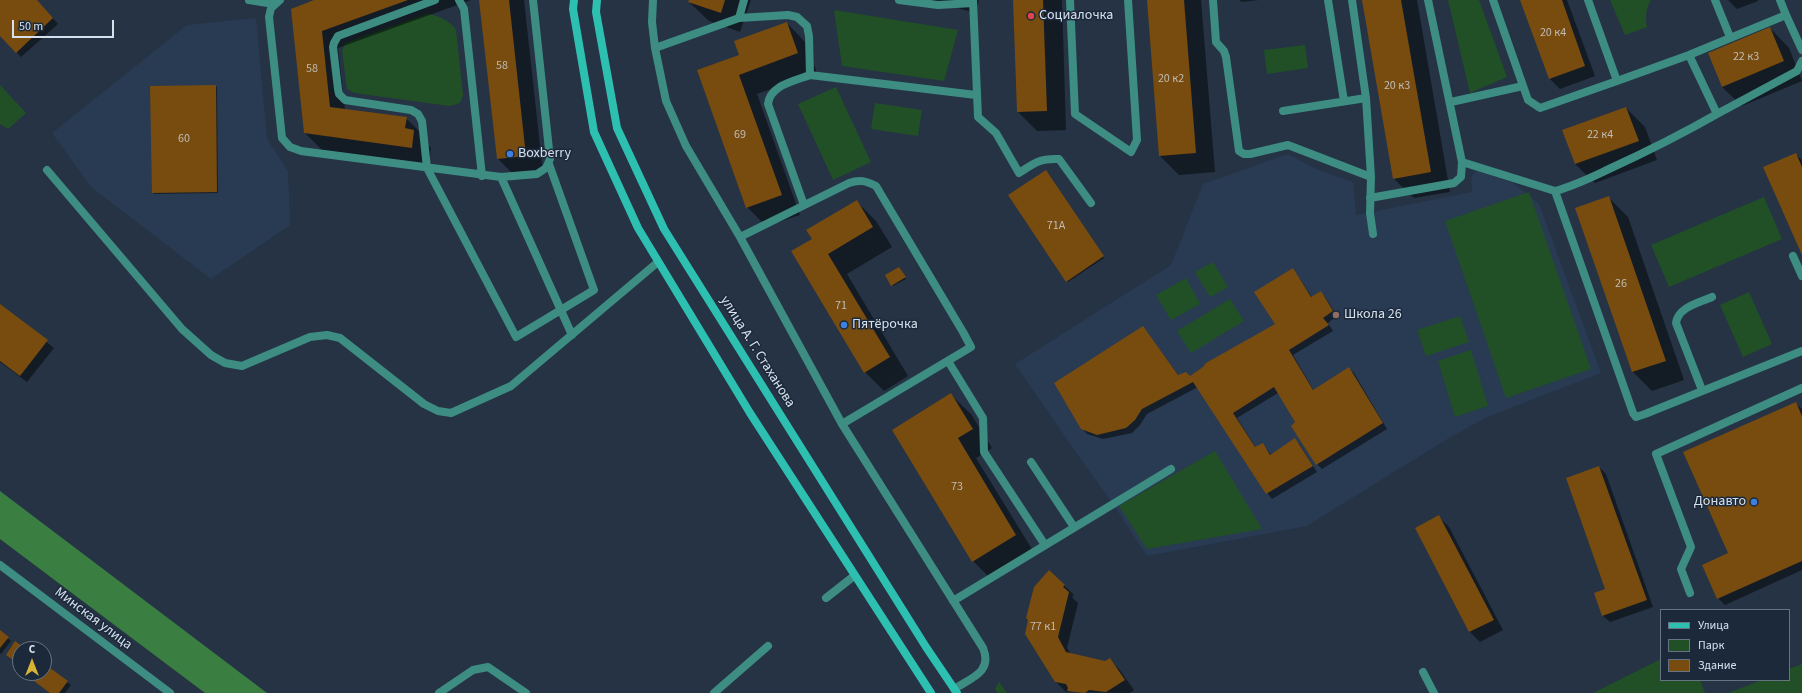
<!DOCTYPE html>
<meta charset="utf-8">
<style>
body{margin:0}
#map{position:relative;width:1802px;height:693px;overflow:hidden;background:#253345;font-family:"Source Sans 3",sans-serif}
canvas{display:block}
.legend{position:absolute;left:1660px;top:609px;width:130px;height:72px;box-sizing:border-box;background:#1b293b;border:1px solid #667382;margin:0;padding:5px 7px;list-style:none;font-size:12px;color:#d7e1ed}
.legend li{display:flex;align-items:center;gap:8px;height:20px}
.legend b{width:20px;border:1px solid #667382}
.north{position:absolute;left:12px;top:641px;width:40px;height:40px;box-sizing:border-box;background:#1b293b;border:1px solid #667382;border-radius:50%;rotate:0deg;font-size:11px;font-weight:700;line-height:16px;text-align:center;color:#d7e1ed}
.north::after{content:'';display:block;margin:auto;width:14px;height:18px;background:#d7b434;clip-path:polygon(50% 0,100% 100%,50% 72%,0 100%)}
.scale{position:absolute;left:12px;top:20px;width:102px;height:18px;box-sizing:border-box;border:2px solid #d7e1ed;border-top:0;padding-left:5px;font-size:12px;line-height:14px;white-space:nowrap;color:#d7e1ed;-webkit-text-stroke:3px #1b293b;paint-order:stroke}
</style>
<div id="map">
<canvas width="1802" height="693"></canvas>
<ul class="legend">
<li><b style="height:5px;background:#2dc0b1"></b>Улица</li>
<li><b style="height:11px;background:#215026"></b>Парк</li>
<li><b style="height:11px;background:#784b0f"></b>Здание</li>
</ul>
<div class="north">С</div>
<div class="scale">50 m</div>
</div>
<script>
const context = document.querySelector('canvas').getContext('2d');
context.lineJoin = 'round';
function fillPath(path, color) { context.fillStyle = color; context.fill(path, 'evenodd'); }
function trace(path, color, width, dash) { context.strokeStyle = color; context.lineWidth = width; context.lineCap = dash ? 'butt' : 'round'; context.setLineDash(dash || []); context.stroke(path); }
function write(font, color, halo, rows, align = 'center') {
  context.font = font + ' "Source Sans 3",sans-serif'; context.lineWidth = 3; context.setLineDash([]); context.textBaseline = 'middle'; context.strokeStyle = halo; context.fillStyle = color; for (const [text, x, y, turn = 0] of rows) {
    context.save(); context.translate(x, y); context.rotate((+turn || 0) * Math.PI / 180); context.textAlign = isNaN(turn) ? turn : align; if (halo) context.strokeText(text, 0, 0); context.fillText(text, 0, 0); context.restore();
  }
}
const built = new Path2D(`
 M256,18L267,139L288,171L290,225L211,279L91,187L52,133L187,25Z
 M1288,154L1318,170L1353,182L1356,215L1472,192L1471,177L1477,170L1513,183L1539,204L1601,373L1487,417L1444,441L1307,526L1147,556L1113,504L1082,461L1015,364L1171,265L1203,184Z`);
const green = new Path2D(`
 M1448,0H1479L1507,77L1470,93Z
 M1610,0H1651C1646,8 1645,18 1647,27L1625,35Z
 M834,10L958,30L944,81L842,66Z
 M426,14C436,14 451,21 456,30L463,95L460,103L450,106L354,93L347,89L342,51L345,43Z
 M1305,45L1308,68L1267,74L1264,50Z
 M0,85L26,113L8,129L0,124Z
 M836,87L871,162L833,180L798,104Z
 M875,103L922,110L918,136L871,129Z
 M1529,192L1591,369L1506,398L1445,221Z
 M1764,197L1782,239L1669,287L1651,245Z
 M1213,262L1228,287L1210,297L1195,272Z
 M1186,278L1200,304L1171,320L1156,295Z
 M1749,292L1772,344L1743,357L1720,305Z
 M1230,299L1244,321L1191,353L1177,331Z
 M1460,316L1469,342L1426,356L1417,330Z
 M1471,350L1488,406L1455,417L1438,361Z
 M1215,451L1262,529L1147,549L1119,506Z
 M1661,659V680H1700L1705,693H1593Z
 M1802,664V693H1728L1762,680H1789V669Z
 M999,682L1007,693H998L995,689Z`);
const forest = new Path2D(`
 M0,491L267,693H205L0,539Z`);
const shadow = new Path2D(`
 M0,0H36L58,24L21,57L0,35Z
 M317,0H471L338,48L345,110L406,118L423,135V139L431,148L429,164L322,150L305,133Z
 M480,0H524L543,173L515,176L498,159Z
 M690,0H751L740,32L709,21L689,2Z
 M930,0H979L975,13Z
 M1014,0H1062L1066,130L1037,131L1018,112Z
 M1148,0H1201L1215,172L1179,175L1160,156Z
 M1240,0H1259L1241,2Z
 M1363,0H1417L1450,192L1414,198L1394,179Z
 M1521,0H1567L1595,76L1560,89L1550,79Z
 M1728,0H1758V1L1737,9Z
 M787,23L806,43L817,73L757,94L800,215L766,226L747,207L698,70L740,56Z
 M1770,28L1789,48L1802,81L1742,106L1722,87Z
 M215,86L217,87L218,193L154,194L153,192Z
 M1626,108L1645,127L1657,160L1595,183L1575,164Z
 M1795,154L1802,160V253Z
 M1048,173L1104,258L1068,282L1066,281Z
 M1609,198L1628,217L1684,380L1652,391L1633,372Z
 M856,201L876,221L892,247L847,274L908,376L884,391L865,372L813,239Z
 M899,268L906,279L893,286L892,285Z
 M1293,269L1312,297L1320,292L1325,297L1337,316L1328,323L1333,331L1293,355L1314,391L1349,368L1354,373L1387,429L1322,469L1317,464L1297,422L1278,393L1237,418L1256,448L1263,444L1272,456L1295,439L1300,445L1317,472L1272,499L1267,493L1198,387L1147,414L1140,425L1132,433L1103,439L1087,434L1082,428L1143,327L1179,376L1190,377L1277,325Z
 M0,305L54,348L27,382L0,362Z
 M951,395L971,414L992,448L976,458L1035,554L992,580L973,561Z
 M1795,403L1802,409V570L1725,605L1718,598L1730,553Z
 M1599,467L1606,474L1653,607L1610,622L1603,616L1607,590Z
 M1439,517L1449,527L1503,630L1480,642L1470,632L1416,528Z
 M1064,585L1074,595L1072,597L1078,603L1067,648L1071,654L1106,662L1109,659L1119,669L1134,690L1130,693L1066,692L1055,681L1026,633Z
 M0,632L11,641L1,654L0,653Z
 M47,667L71,685L65,693H50L42,673H44Z`);
const building = new Path2D(`
 M0,0H37L53,18L16,53L0,36Z
 M314,0H408L322,31L330,107L407,117L405,128L414,130L412,148L304,133L291,9Z
 M479,0H509L526,156L497,159Z
 M689,0H725L721,13L688,2Z
 M1013,0H1043L1047,111L1017,112Z
 M1147,0H1184L1196,153L1159,156Z
 M1362,0H1401L1431,172L1393,179Z
 M1520,0H1562L1585,66L1549,79Z
 M787,22L798,53L739,75L782,195L746,208L697,70L739,55L734,41Z
 M1770,27L1784,61L1722,87L1708,53Z
 M216,85L217,192L152,193L150,86Z
 M1626,107L1639,141L1575,164L1562,130Z
 M1796,153L1802,167V255L1763,167Z
 M1046,170L1104,256L1066,282L1008,195Z
 M1609,196L1666,361L1632,372L1575,208Z
 M857,200L873,227L828,254L890,357L864,373L791,251L812,239L806,230Z
 M899,267L906,277L891,286L885,275Z
 M1293,268L1311,297L1321,291L1333,311L1323,318L1329,325L1289,350L1313,390L1349,367L1383,423L1316,465L1291,426L1295,422L1274,387L1233,413L1255,447L1263,443L1270,455L1295,438L1313,466L1266,494L1193,382L1142,409L1135,420L1126,428L1097,435L1081,429L1054,383L1143,326L1178,375L1186,372L1190,376L1203,367L1206,363L1275,324L1254,292Z
 M0,304L48,340L20,376L0,361Z
 M951,393L973,429L958,438L1016,535L972,562L892,430Z
 M1796,402L1802,416V561L1717,599L1702,565L1728,553L1683,452Z
 M1599,466L1647,600L1602,616L1594,593L1605,589L1566,478Z
 M1439,515L1494,620L1469,632L1415,528Z
 M1049,570L1065,585L1063,587L1069,592L1058,637L1066,652L1105,661L1110,658L1125,680L1106,692L1089,690L1085,693L1067,691L1068,688L1066,684L1055,682L1025,634L1028,620L1026,618L1034,587Z
 M0,630L9,637L0,648Z
 M15,641L26,649H20V665L6,655Z
 M46,665L68,681L59,693H50L34,681L41,673H44V668Z`);
const lane = new Path2D(`
 M249,0L274,4
 M280,0L271,8L269,17L282,138L290,147L301,151L501,177L537,174L546,168L550,159L533,0
 M435,0L338,36L334,43L333,47L338,89L339,94L345,100L411,110L418,114L422,121L427,168L516,337L594,290L549,164
 M459,0L464,9L482,176
 M653,0L652,22L655,48L666,101L686,146L740,237L842,424L983,648C993,672 971,678 954,689
 M899,0L938,5L973,3
 M973,0L978,117L996,133L1019,173C1034,163 1040,158 1059,159L1091,203
 M1070,0L1075,114L1131,152L1137,140L1128,0
 M1213,0L1216,42L1224,51L1226,57L1239,151L1244,154H1250L1288,145L1371,177
 M1328,0L1344,101
 M1352,0L1366,98L1371,177L1370,213L1373,234
 M1493,0L1528,100L1540,108L1617,81L1588,0
 M1715,0L1730,37
 M1780,0L1786,15
 M739,18L744,0
 M655,48L739,18L788,15L797,17L807,26L809,36L810,75C795,81 770,85 768,104L804,205
 M1689,55L1717,114L1797,71L1802,61
 M810,75L976,95
 M1617,81L1689,55L1786,15L1802,50
 M1451,102L1523,86
 M1283,111L1366,98
 M1717,114C1682,134 1646,152 1609,169C1592,177 1574,186 1555,191L1633,413L1636,417L1645,414L1802,351
 M1462,162L1555,191
 M47,170L182,329L211,355L225,363L242,366L310,337L327,335L340,338L424,404L438,411L451,413L511,386L658,262
 M501,177L572,335
 M1370,198L1454,183L1461,177L1462,162L1428,0
 M740,237L849,183C860,179 866,181 876,186L963,332L971,347L842,424
 M1793,256L1802,276
 M948,361L983,418L984,452L1045,545
 M1702,390L1676,323C1678,307 1699,303 1712,297
 M1031,462L1074,527
 M1690,593L1681,569L1691,547L1656,454L1802,388
 M826,598L854,576
 M953,601L1171,469
 M1423,672L1434,693
 M439,693L473,670L488,667L526,693
 M714,693L768,646`);
const street = new Path2D(`
 M0,565L170,693`);
const secondary = new Path2D(`
 M574,0L573,9L594,132L638,228L750,413L931,693
 M597,0L596,12L617,128L664,229L926,647L957,693`);
const markers = [
 [1031,16,4,"#e0444e"],
 [510,154,4,"#3f7fe0"],
 [1336,315,4,"#8d6e63"],
 [844,325,4,"#3f7fe0"],
 [1754,502,4,"#3f7fe0"]
];
const numberNames = [
 ["20 к4",1553,33],
 ["22 к3",1746,57],
 ["58",502,66],
 ["58",312,69],
 ["20 к2",1171,79],
 ["20 к3",1397,86],
 ["69",740,135],
 ["22 к4",1600,135],
 ["60",184,139],
 ["71А",1056,226],
 ["26",1621,284],
 ["71",841,306],
 ["73",957,487],
 ["77 к1",1043,627]
];
const poiNames = [
 ["Социалочка",1039,16],
 ["Boxberry",518,154],
 ["Школа 26",1344,315],
 ["Пятёрочка",852,325],
 ["Донавто",1746,502,"right"]
];
const streetNames = [
 ["улица А. Г. Стаханова",757,352,58],
 ["Минская улица",93,619,37]
];
fillPath(built, '#283b53');
fillPath(green, '#215026');
fillPath(forest, '#3a7e42');
fillPath(shadow, '#0007');
fillPath(building, '#784b0f');
trace(lane, '#3d8d83', 8);
trace(street, '#3d8d83', 8);
trace(secondary, '#2dc0b1', 8);
for (const [x, y, r, color] of markers) { const dot = new Path2D(); dot.arc(x, y, r, 0, 2 * Math.PI); context.fillStyle = color; context.fill(dot); trace(dot, '#1b293b', 1.5); }
write('12px', '#bfbcb6', null, numberNames);
write('14px', '#d7e1ed', '#1b293b', poiNames, 'left');
write('14px', '#d7e1ed', '#1b293b', streetNames);
</script>
